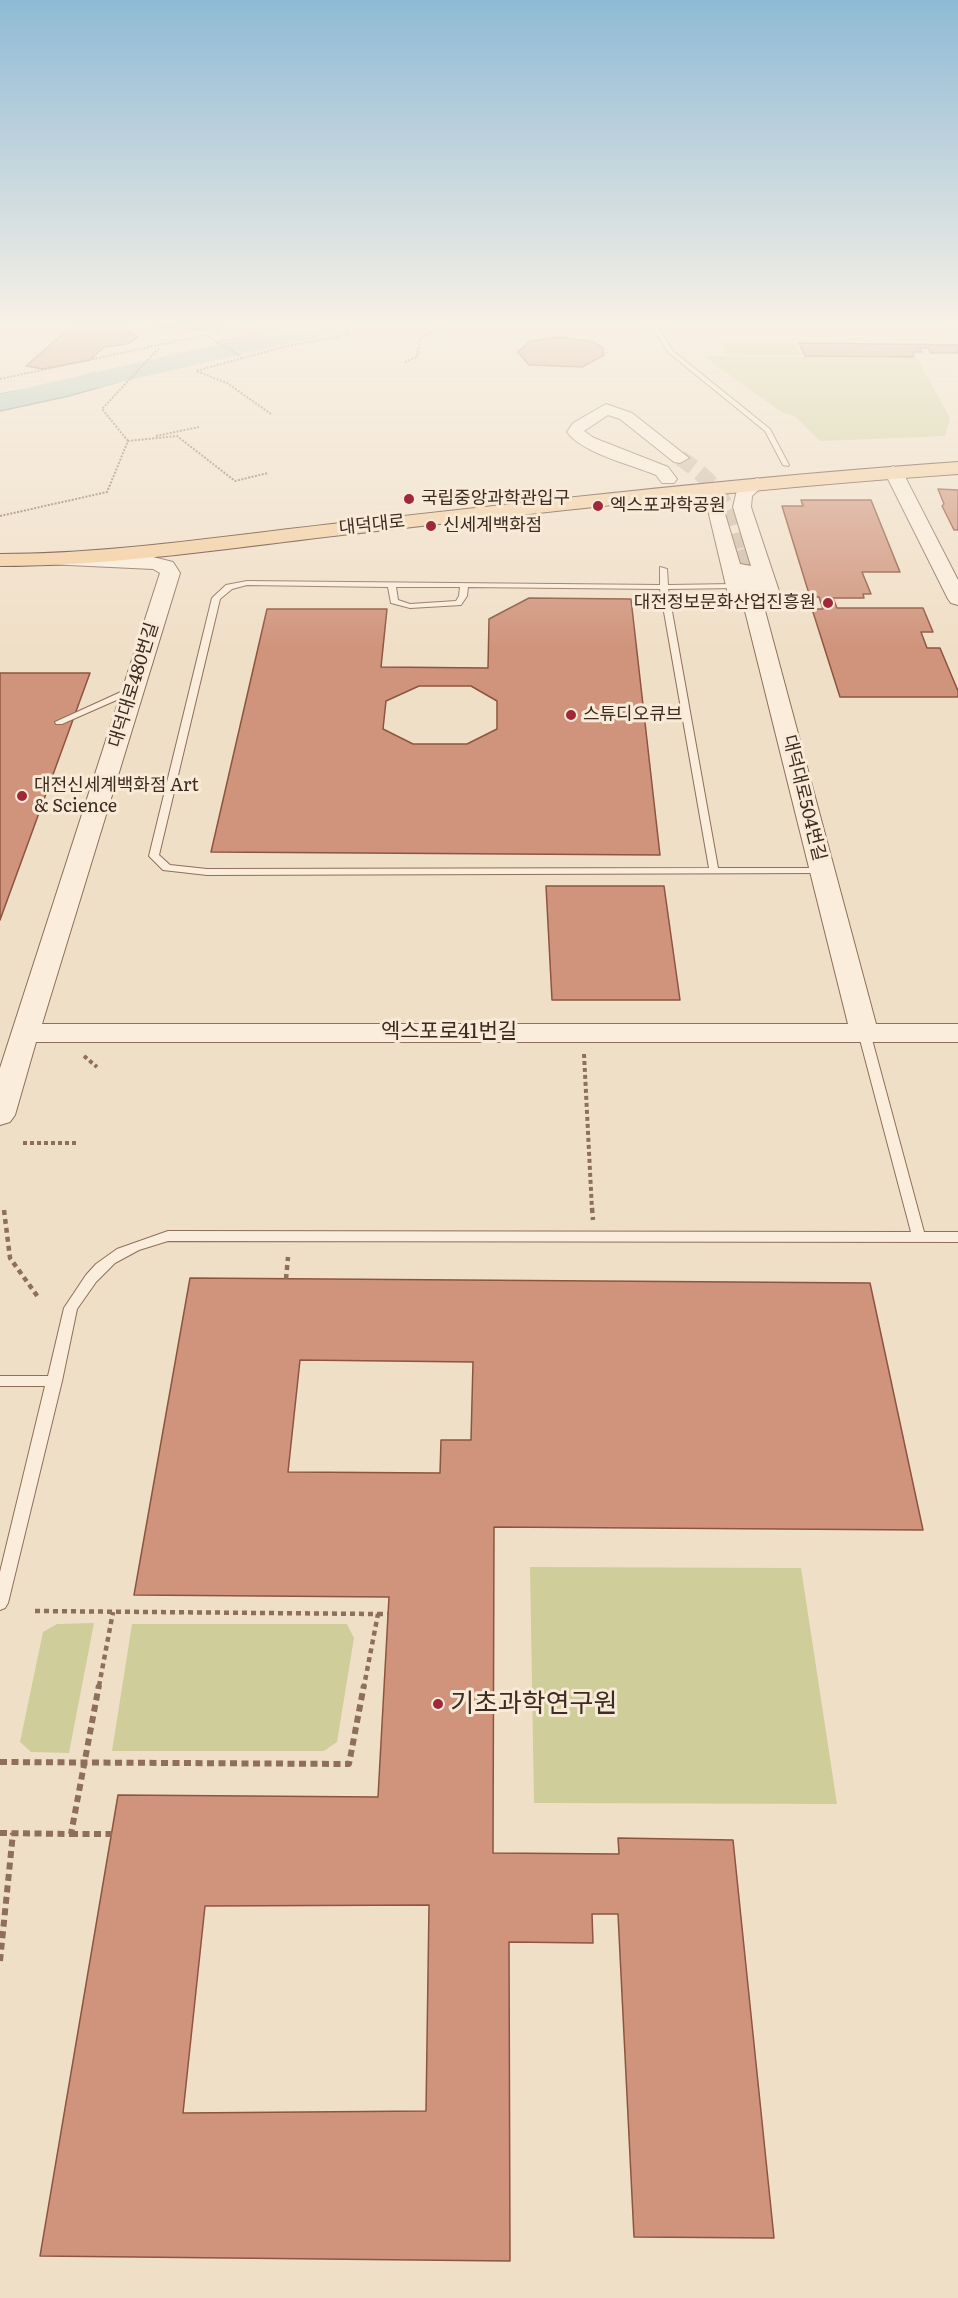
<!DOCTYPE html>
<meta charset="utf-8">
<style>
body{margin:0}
canvas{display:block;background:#f0dfc7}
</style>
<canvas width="958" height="2298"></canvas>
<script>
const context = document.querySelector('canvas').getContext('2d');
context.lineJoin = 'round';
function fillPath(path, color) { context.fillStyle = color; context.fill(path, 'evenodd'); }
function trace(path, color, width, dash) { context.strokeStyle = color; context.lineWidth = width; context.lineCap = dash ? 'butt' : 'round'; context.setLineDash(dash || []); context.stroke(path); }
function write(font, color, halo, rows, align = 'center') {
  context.font = font + ' Literata,"Noto Sans KR",serif'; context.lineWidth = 6; context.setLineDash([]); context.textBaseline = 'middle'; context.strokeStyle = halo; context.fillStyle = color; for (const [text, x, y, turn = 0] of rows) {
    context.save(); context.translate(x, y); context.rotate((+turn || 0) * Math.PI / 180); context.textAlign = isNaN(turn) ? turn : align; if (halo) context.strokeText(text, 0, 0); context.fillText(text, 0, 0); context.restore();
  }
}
const green = new Path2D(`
 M722,343H796L801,355H726Z
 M703,356L917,358L950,418L945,436L820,441L795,416L783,413Z
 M530,1567L801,1568L837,1804L534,1803Z
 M94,1623L69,1753L31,1752L20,1742L43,1632L57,1624Z
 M132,1624H347L354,1638L337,1742L324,1751H112Z`);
const water = new Path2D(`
 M117,371L118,382L69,396L0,411V394L21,390L16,393L36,392L41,388L93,373Z`);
const river = new Path2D(`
 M299,326H345L342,331L334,333L0,410V394Z`);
const building = new Path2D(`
 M72,326H128L125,329L138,337L127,344L104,347L90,360L43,369L26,366Z
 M147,326H221L217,331Z
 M559,337L593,342L603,348L604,355L582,367L529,365L518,352L530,341Z
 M799,343L958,345V353H931L928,348H919L922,352H913L914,357L805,356Z
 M938,489L958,490V530H954L942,506L944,504Z
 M801,500H871L900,572H862L871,594H863L864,598H833L837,608H923L933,632H921L927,648H940L958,691V697H840L812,609H823L819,597H810L782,506H803Z
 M529,598L631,599L660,855L211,852L267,609H387L381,667L488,668L489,619ZM419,686H471L497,701V729L467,744H413L383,729L386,701Z
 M0,673H90L0,920Z
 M546,886H664L680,1000H552Z
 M190,1278L870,1283L923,1530L494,1527L493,1853L619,1854L618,1838L733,1840L774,2238L634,2237L618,1914H592L593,1943L509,1942L510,2261L40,2256L118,1795L378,1797L389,1597L134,1595ZM300,1360L473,1362L471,1440H441L440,1473L288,1472ZM429,1905L426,2111L183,2113L205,1906Z`);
const tertiaryTunnelFar1 = new Path2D(`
 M680,458C720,484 729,506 740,551`);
const tertiaryTunnel = new Path2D(`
 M739,550L744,569`);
const pathFar3 = new Path2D(`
 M208,336L243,358
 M216,343L289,326
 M405,362L417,357L420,339L433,330L451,326
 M0,379L247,326
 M271,414L227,383L196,371L287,346L348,335L346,326
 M156,436L199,427
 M128,441L102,409L159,348
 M0,516L107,492L128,441L177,436L235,481L268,473`);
const pathFar2 = new Path2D(`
 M584,1054L592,1210
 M84,1056L97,1067
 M23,1143H77`);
const pathFar1 = new Path2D(`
 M592,1208L593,1220
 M4,1210L10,1258L38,1297
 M286,1279L288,1257
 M35,1611L378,1614L364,1686
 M378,1614H388
 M99,1686L113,1612`);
const path = new Path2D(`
 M0,1762L349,1764L364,1685
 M0,1833L71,1834L99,1685
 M71,1834H112
 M0,1961L13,1833`);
const service = new Path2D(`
 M651,326H657L673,351L770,429L789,465L788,466L783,465L765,431L669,353Z
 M660,567L667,569L668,585L735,584L739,586L735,588L668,589L718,868H822L826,869V873L207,875L163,870L149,856L212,598L226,585L247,581L660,585ZM247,585L388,587L391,603L410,608L461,605L467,596L468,587L660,589L709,868L207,869L170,865L159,855L220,599L232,589ZM396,587H460L459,596L456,601L410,604L398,600Z
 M134,686L138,689L137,691L62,724H56L55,722Z
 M864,1028L870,1032L924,1232H958V1242L168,1241L139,1250L115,1263L96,1282L77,1309L62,1381L8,1603L5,1608L0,1610V1572L45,1386H0V1376H48L64,1308L86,1275L96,1264L117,1249L168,1231L911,1232L858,1032Z`);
const tertiary = new Path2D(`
 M606,404L632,413L689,458L680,463L674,462L620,419L608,415L584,431L594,438L668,467L677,479L674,483H662L656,475C632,465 582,453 567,432L573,423Z
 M893,466L902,471L958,580V605L951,603L948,599L884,471Z
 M757,478L766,483L752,496L751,507L779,591L769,597L760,592L876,1024H958V1042H36L15,1115L10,1122L0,1125V1068L160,573L153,569L47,564L45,560L47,556L54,554L153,557L173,562L180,573L42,1024H848L742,599L731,598L728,594L708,510L697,502L671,496L668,492L677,487L709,494L722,504L740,564L751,566L733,507L737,490Z`);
const primary = new Path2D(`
 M958,462V474C752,488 547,512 342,535C229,548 114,566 0,566V554C114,554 229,535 342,523C547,500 752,476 958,462Z`);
const markers = [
 [409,499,6,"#9f2939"],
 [598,506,6,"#9f2939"],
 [431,526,6,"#9f2939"],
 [828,603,6,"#9f2939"],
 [571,715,6,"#9f2939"],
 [22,796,6,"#9f2939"],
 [438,1704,6,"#9f2939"]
];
const farPoinames = [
 ["국립중앙과학관입구",421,499],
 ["엑스포과학공원",610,506],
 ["신세계백화점",443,526],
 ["대전정보문화산업진흥원",816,603,"right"],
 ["스튜디오큐브",583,715],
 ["대전신세계백화점 Art",34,786],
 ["& Science",34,807]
];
const farStreetnames = [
 ["대덕대로",372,525,-6],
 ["대덕대로480번길",134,685,-73],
 ["대덕대로504번길",804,798,76]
];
const streetNames = [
 ["엑스포로41번길",449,1032]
];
const nearPoinames = [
 ["기초과학연구원",450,1704]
];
fillPath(green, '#cfce9a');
fillPath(water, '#a9c4b8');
trace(water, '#6f9385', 1.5);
fillPath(river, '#a9c4b8');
fillPath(building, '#d0947c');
trace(building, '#8d5540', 1.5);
trace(tertiaryTunnelFar1, '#ccbba6', 16, [16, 8]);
trace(tertiaryTunnel, '#ccbba6', 21, [21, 10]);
trace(service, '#8d6f5b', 2);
trace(tertiary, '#8d6f5b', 2);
trace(primary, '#5b3e30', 2);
trace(pathFar3, '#8d6f5b', 2, [2, 1.5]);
trace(pathFar2, '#8d6f5b', 4, [4, 3]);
trace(pathFar1, '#8d6f5b', 4.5, [5, 4]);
trace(path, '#8d6f5b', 6, [7, 4.5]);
fillPath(service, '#faeddb');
fillPath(tertiary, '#faeddb');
fillPath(primary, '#f4ce9f');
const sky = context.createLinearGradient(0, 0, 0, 648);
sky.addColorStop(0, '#8fbad5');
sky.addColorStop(0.5, '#f8f1e6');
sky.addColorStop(1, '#f8f1e600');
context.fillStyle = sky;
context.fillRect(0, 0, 958, 648);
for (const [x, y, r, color] of markers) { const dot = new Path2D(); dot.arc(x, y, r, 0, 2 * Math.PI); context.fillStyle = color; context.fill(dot); trace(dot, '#f7ead7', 2); }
write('18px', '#3d2a20', '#f7ead7', farPoinames, 'left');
write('18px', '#3d2a20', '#f7ead7', farStreetnames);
write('21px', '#3d2a20', '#f7ead7', streetNames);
write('26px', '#3d2a20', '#f7ead7', nearPoinames, 'left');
</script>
